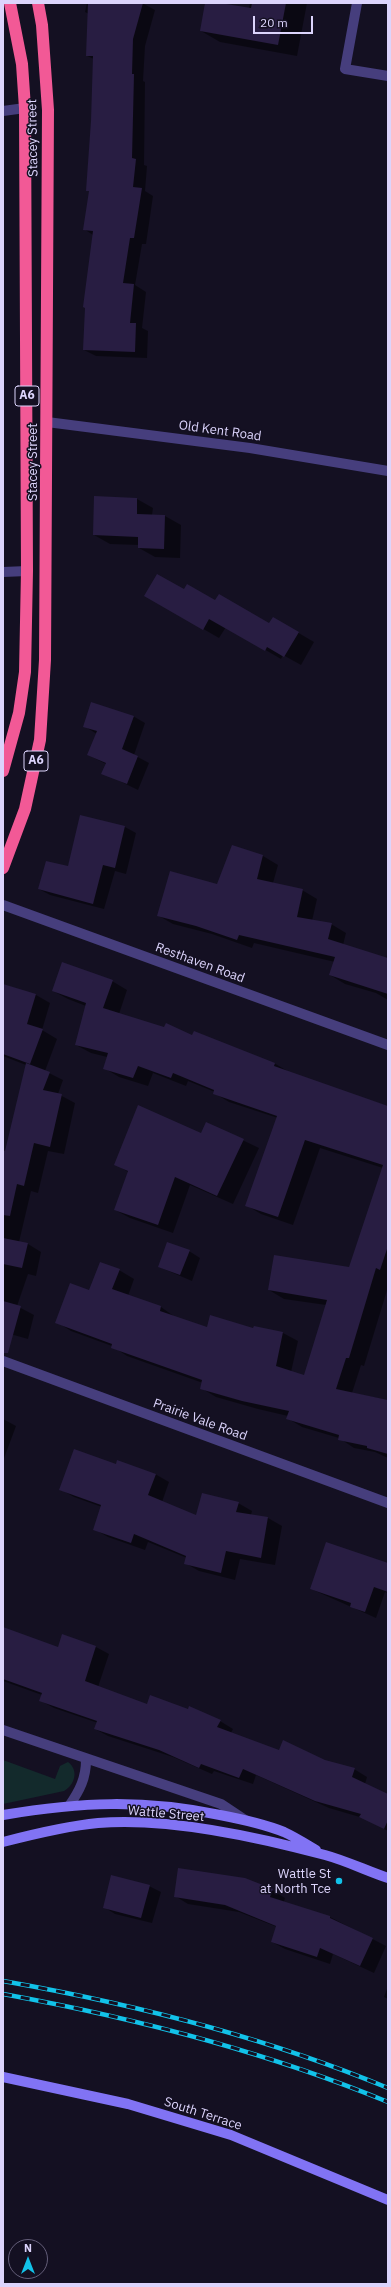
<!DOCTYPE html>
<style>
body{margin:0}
#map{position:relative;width:391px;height:2287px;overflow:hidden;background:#141022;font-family:"IBM Plex Sans",sans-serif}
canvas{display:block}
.frame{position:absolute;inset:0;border:4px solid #dcd4fc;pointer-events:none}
.north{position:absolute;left:8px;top:2239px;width:40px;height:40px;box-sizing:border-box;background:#141022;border:1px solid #645e79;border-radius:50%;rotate:0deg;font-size:11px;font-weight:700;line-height:16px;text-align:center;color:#dcd4fc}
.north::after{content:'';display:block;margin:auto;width:14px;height:18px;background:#12c2e9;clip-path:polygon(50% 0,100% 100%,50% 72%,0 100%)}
.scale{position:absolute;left:253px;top:16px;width:60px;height:18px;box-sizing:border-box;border:2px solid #dcd4fc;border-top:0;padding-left:5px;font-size:12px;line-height:14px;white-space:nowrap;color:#dcd4fc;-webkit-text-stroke:3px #141022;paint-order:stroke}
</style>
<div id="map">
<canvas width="391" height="2287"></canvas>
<div class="frame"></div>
<div class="north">N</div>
<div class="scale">20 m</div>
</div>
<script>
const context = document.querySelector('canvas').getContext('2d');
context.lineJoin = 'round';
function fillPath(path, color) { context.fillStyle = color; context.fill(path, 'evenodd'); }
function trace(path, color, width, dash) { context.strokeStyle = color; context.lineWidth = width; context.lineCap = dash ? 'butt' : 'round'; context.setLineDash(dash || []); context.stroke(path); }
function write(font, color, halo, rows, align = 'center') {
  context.font = font + ' "IBM Plex Sans",sans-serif'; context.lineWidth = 3; context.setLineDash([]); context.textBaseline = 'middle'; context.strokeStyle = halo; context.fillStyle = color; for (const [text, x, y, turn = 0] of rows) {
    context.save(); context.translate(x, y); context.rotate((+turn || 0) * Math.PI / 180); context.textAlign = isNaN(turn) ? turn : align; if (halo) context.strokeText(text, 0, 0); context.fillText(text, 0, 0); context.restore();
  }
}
const green = new Path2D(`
 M3,1760L55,1779L60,1766L68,1762C79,1770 75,1785 64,1791L3,1804Z`);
const shadow = new Path2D(`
 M87,3H142L155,10L145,46L143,81L145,82L144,165L147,166L145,191L153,196L146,244H142L135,285L146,292L142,328L148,331L147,358L96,356L84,350L93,235L84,229L90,192L87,190L92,121L94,59L87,56L89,14L85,12Z
 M206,3L249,9L250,3H307L297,56L220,42L201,31Z
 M137,499L153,508L152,515L165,516L181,525L180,558L155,557L139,548V545L110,544L94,535Z
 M184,591L270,624L273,618L314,642L301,665L283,655L281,659L226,627L219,638L146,596Z
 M133,716L145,723L134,755L149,763L138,790L103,773L106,764L88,755L97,734L84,726Z
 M81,816L125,827L136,833L126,874L115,871L104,909L50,895L39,889L68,868Z
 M232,847L263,856L278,865L273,883L302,890L317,899L312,921L331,924L346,933L343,945L386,959L388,952V1000L376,993L345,984L330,975L335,962L254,943L252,948L212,934L173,924L159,916L217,885Z
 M112,981L127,990L119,1014L274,1063L289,1072L325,1086L388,1106V1287L364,1366L361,1365L352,1393L388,1400V1458L375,1452L354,1448L339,1438L302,1427L287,1418L288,1416L258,1409L216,1397L201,1388L203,1383L127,1356L112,1346L71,1331L57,1322L90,1292L119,1270L134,1279L128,1296L161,1307L175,1317L207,1328L283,1333L298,1341L291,1372L305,1376L326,1305L284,1299L269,1290L349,1268L383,1168L320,1148L293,1225L261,1214L246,1205L278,1118L229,1102L214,1093L215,1092L188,1081L186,1086L153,1073L148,1086L119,1077L104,1068L107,1057L91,1053L76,1045L86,1006L68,999L53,991Z
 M5,985L36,995L50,1003L42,1030L57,1039L45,1071L63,1080L58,1094L75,1103L64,1154L48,1151L38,1193L31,1191L19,1242L28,1244L41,1252L36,1276L28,1274L17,1306L34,1315L28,1339L3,1332V1152H6L26,1065L3,1056V991Z
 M207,1123L259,1148L233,1204L190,1185L173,1233L130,1218L115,1210L128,1172L116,1164L202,1134Z
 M189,1251L200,1258L192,1281L159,1267Z
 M3,1419L16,1426L3,1461Z
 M116,1465L155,1474L169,1482L162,1502L197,1517L238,1503L252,1511L251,1515L268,1518L282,1526L275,1565L240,1559L235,1580L199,1571L185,1563L187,1558L148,1542L145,1550L108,1537L94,1529L102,1507L74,1497L60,1489Z
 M388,1564V1593L385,1592L376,1618L311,1589Z
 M3,1628L58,1648L63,1635L96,1647L109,1654L98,1687L147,1705L220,1721L233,1729L231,1733L279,1751L354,1769L367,1777L365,1784L388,1795V1831L363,1818L329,1808L256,1775L253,1784L214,1771L212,1774L173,1757L108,1736L95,1729L98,1723L54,1708L41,1701L42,1695L3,1681Z
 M149,1886L161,1892L152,1923L115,1914L104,1907Z
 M272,1890L285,1898L284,1902L330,1917L386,1946L374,1973L333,1954L330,1964L285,1949L272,1942L277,1927L239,1912L188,1904L175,1896Z
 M388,1986V1999L384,1997Z`);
const building = new Path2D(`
 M88,3H143L133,39L132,74H134L132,158L136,159L133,187L142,188L134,238H130L123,283L134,284L130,323H136L135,352L83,350L85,308L83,307L93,231L83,230L89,191H86L91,121L93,56H86Z
 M205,3H220L251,8L252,3H286L278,45L200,31Z
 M94,496L137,498V514L165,515L164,549L138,548V537L93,535Z
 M157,574L184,589L187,584L215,600L219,594L269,623L273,617L299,632L284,657L267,647L265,651L209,619L203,630L144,596Z
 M91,702L134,716L122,749L138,756L127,784L101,774L106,763L87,755L97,731L83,727Z
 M80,815L125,826L115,868L103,865L93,904L38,889L46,861L68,866Z
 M232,845L263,855L257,879L303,889L297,917L332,923L328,939L388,958V994L329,975L335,957L239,935L237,940L196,926L157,916L170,871L217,884Z
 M62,962L113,980L103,1008L164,1027L166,1023L192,1035L194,1031L275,1063L274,1066L388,1106V1246L380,1270L376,1268L349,1358H346L336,1389L388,1400V1454L367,1448V1446L338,1440L339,1435L286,1419L289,1411L242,1401L200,1389L202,1380L111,1348L112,1344L55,1323L70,1283L89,1290L100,1262L120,1269L112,1289L161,1306L160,1311L207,1327L210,1315L253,1328L254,1326L283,1332L276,1366L304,1375L327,1300L268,1290L274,1255L349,1267L383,1165L305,1140L278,1217L245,1206L277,1116L213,1094L214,1090L173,1073L171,1078L138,1066L133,1078L103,1069L108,1053L75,1045L86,1003L52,991Z
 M3,984L36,994L27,1024L43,1029L30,1064L3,1054Z
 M26,1063L50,1072L43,1090L62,1094L50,1147L34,1143L24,1186L17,1184L10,1216L3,1215V1150L5,1151Z
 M138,1105L201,1133L206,1122L244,1139L217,1196L175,1177L158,1225L114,1210L128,1171L114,1165Z
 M3,1238L28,1243L22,1268L3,1264Z
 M167,1242L190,1250L180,1275L158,1267Z
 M3,1301L21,1306L8,1353H3Z
 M74,1449L116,1464L117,1460L156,1474L148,1495L196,1515L202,1493L239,1502L236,1512L268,1517L261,1558L226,1551L221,1573L184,1564L186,1556L134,1534L131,1543L93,1530L101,1505L59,1490Z
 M326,1542L388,1563V1592L374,1587L365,1612L350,1607L351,1603L310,1589Z
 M3,1627L58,1647L62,1634L96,1646L85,1681L147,1704L150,1695L188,1709L189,1706L221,1720L217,1727L279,1750L283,1740L325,1760L355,1768L352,1777L388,1794V1820L384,1829L359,1817L361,1814L315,1801L243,1769L239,1778L201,1764L199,1768L159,1750L94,1729L97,1721L39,1701L42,1693L3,1679Z
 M178,1868L245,1878L273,1889L270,1897L330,1916V1918L373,1938L360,1966L320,1948L317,1957L271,1942L276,1926L225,1905L174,1897Z
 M111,1875L150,1885L141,1918L103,1908Z`);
const lane = new Path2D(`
 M357,3L345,69L388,76`);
const street = new Path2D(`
 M3,111L25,108
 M47,422L250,448L388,471
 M3,572L27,571
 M3,905L388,1045
 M3,1361L388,1503
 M3,1730L221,1804L245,1820
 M69,1806C80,1790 86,1778 86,1760`);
const secondary = new Path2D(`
 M3,1815C81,1802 142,1799 220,1815C241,1819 264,1824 284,1832C295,1837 306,1844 316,1850
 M3,1842C34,1834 66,1826 98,1823C168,1817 258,1837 325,1855C347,1861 367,1871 388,1878
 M3,2077L128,2104L231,2135L388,2200`);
const highway = new Path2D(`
 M3,771L19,713L25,672L27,571L25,108L22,64L10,3
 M3,868L25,809L40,740L45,660L48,110L42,25L38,3`);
const rail = new Path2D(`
 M3,1981C134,2004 265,2037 388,2088
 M3,1994C135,2018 264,2051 388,2102`);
const markers = [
 [339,1881,4,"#12c2e9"]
];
const shields = [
 [27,396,24],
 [36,761,24]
];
const shieldNames = [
 ["A6",27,396],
 ["A6",36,761]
];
const streetNames = [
 ["Stacey Street",33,138,-91],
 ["Old Kent Road",220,431,8],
 ["Stacey Street",33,462,-90],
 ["Resthaven Road",200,963,20],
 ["Prairie Vale Road",200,1420,20],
 ["Wattle Street",166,1814,5],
 ["South Terrace",203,2114,18]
];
const poiNames = [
 ["Wattle St",331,1874],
 ["at North Tce",331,1889]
];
fillPath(green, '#132a2c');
fillPath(shadow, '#0007');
fillPath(building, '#281d42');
trace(lane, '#463e7d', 10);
trace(street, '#463e7d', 10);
trace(secondary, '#8173f4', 10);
trace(highway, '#f25996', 12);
trace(rail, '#12c2e9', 4.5);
trace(rail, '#141022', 3, [9]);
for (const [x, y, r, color] of markers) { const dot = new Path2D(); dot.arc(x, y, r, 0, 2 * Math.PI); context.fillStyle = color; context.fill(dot); trace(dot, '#141022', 1.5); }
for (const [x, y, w] of shields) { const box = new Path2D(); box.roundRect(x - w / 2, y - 10, w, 20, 3); context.fillStyle = '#141022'; context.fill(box); trace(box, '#dcd4fc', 1); }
write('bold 12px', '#dcd4fc', null, shieldNames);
write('13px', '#dcd4fc', '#141022', streetNames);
write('13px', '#dcd4fc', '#141022', poiNames, 'right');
</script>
